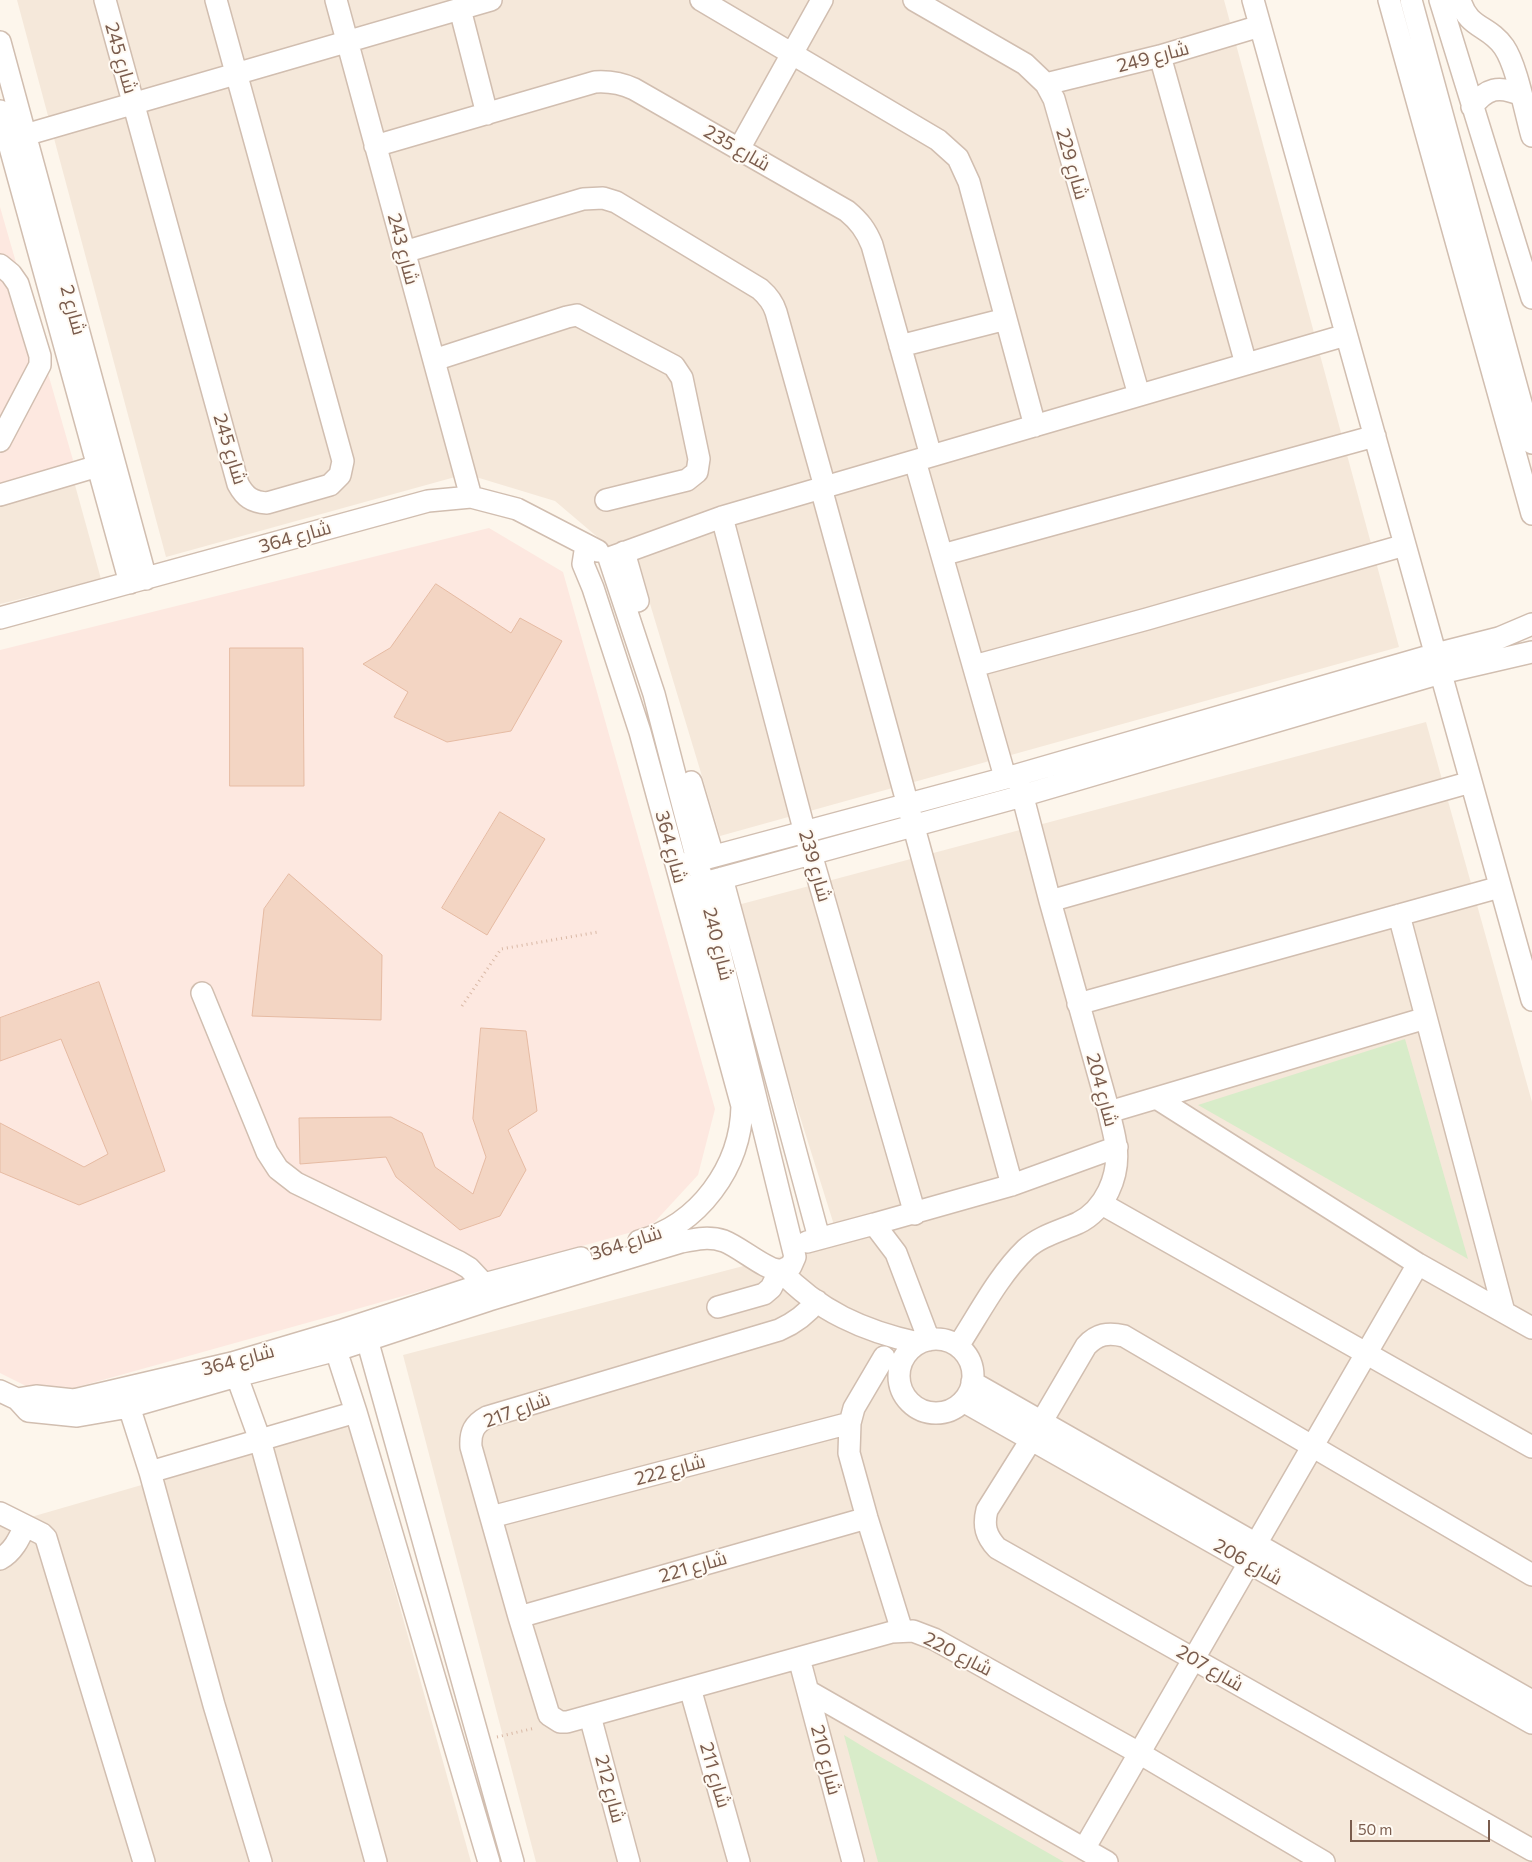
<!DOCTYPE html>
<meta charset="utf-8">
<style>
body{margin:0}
#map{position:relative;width:1532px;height:1862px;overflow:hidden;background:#fdf6ec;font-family:Commissioner,sans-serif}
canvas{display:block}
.scale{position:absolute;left:1350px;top:1820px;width:140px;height:22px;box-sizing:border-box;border:2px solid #7a5c4d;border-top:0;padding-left:6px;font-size:15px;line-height:18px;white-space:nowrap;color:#7a5c4d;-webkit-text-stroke:4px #fffaf3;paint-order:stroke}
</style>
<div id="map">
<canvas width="1532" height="1862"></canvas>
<div class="scale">50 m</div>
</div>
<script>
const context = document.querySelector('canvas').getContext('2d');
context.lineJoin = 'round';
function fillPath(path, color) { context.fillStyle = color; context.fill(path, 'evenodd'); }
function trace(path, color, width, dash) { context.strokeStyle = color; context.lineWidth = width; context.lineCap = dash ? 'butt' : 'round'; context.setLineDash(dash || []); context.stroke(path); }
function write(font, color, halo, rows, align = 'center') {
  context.font = font + ' Commissioner,Cairo,sans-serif'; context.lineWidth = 4; context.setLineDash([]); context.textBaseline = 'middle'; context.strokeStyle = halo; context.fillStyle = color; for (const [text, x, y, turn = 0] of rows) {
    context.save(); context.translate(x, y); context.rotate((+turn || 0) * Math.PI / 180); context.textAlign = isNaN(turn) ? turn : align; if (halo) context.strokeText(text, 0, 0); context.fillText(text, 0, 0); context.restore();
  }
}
const residential = new Path2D(`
 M17,0H1224L1399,647L720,836L641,574L555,501L466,474L166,557Z
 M0,214L101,579L0,604Z
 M1426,722L1532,1102V1862H536L403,1355L839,1241L734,906Z
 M349,1425L471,1862H0V1526Z`);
const commercial = new Path2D(`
 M0,207L75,467L0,486Z
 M489,528L563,572L715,1109L698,1175L650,1227L74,1388L26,1386L0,1373V650Z`);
const green = new Path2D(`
 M1405,1039L1468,1259L1198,1105Z
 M844,1735L872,1752L1064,1862H878Z`);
const building = new Path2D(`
 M436,584L511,633L520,618L562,641L511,731L447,742L394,717L408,692L363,664L390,648Z
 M230,648H303L304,786H230Z
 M500,812L545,839L487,935L442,908Z
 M289,874L382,955L381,1020L252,1016L264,909Z
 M99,982L165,1171L79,1205L0,1172V1123L84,1167L108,1154L61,1039L0,1061V1018Z
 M481,1028L526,1031L537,1111L508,1130L526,1170L500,1216L460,1230L396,1177L386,1157L300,1164L299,1118L391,1117L422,1133L435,1167L473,1194L486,1157L473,1119Z`);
const path = new Path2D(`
 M462,1006L501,949L598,932
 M497,1737L535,1728`);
const minor = new Path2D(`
 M105,0L238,484C245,497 252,502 267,503L330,485L340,475L343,461L216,0
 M336,0L471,497
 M701,0L938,140L958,158L969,182L1035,426
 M914,0L1025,64L1046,84L1054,99L1139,395
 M1253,0L1532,1000
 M1389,0L1532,514
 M1411,0L1532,443
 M1440,0L1532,298
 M1460,0C1468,29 1489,25 1504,47C1517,66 1525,112 1532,136
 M460,9L487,114
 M0,42L146,579
 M1160,56L1246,364
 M1046,84L1160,56L1260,26
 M1472,107C1486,88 1499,85 1521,95
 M0,111L130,583
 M25,135L491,0
 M375,146L595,82C610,81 621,83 634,89L847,211C859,221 866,230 872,245L931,456
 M739,149L822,0
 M404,252L583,199L603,198L616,202L760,289C768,296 773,302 776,312L825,487
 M0,265L11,274L18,284L40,356V365L0,441
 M900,346L1006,319
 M434,360L567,317L577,315L674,366L682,378L699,459L697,472L687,480L606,500
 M915,461L1005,777
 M821,488L1012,1185
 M0,495L98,466
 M722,517L805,833L915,1214
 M586,545L583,564L593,588L640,732L742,1106C741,1167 699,1225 639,1241
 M624,552L638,601
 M942,555L1375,436
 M609,558L722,517L1346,335
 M0,618L428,501L471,497L517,509L598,551
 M974,666L1147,619L1405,545
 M691,782L713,856
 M685,864L1017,775L1436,654L1499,638L1532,624
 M722,878L819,1238
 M690,887L1011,799L1441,673L1532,652
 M1050,901L1471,782
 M1399,915L1504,1312
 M202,993L267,1152L278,1169L296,1183L459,1262L469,1268L484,1284
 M1078,1004L1500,887
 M1158,1099L1418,1264L1532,1328
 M1109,1112L1426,1018
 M1102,1204L1532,1447
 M807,1242L874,1224
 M817,1301C806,1315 795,1323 779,1330L487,1417C474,1424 470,1432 471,1447L519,1617L549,1715L560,1722H567L892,1632L913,1631L934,1639L1139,1753L1324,1862
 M718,1307L764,1294L771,1288L780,1270C818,1311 864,1331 918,1343
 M363,1325L513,1862
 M332,1338L356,1412L489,1862
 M899 1376a37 37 0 1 1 74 0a37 37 0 1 1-74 0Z
 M929,1340L896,1253L874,1224L1012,1185L1117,1147
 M958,1346C979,1314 998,1276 1026,1249C1040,1236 1060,1231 1078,1223C1105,1210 1120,1176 1116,1146C1115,1135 1111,1123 1109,1112L1050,901L1019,782
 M884,1357L854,1408L850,1423L849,1453L867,1518L902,1631
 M232,1363L260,1440L376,1862
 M972,1382L1532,1701
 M0,1391L17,1399L28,1411L77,1416L129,1407L237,1376L337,1350L489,1300L681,1242C696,1239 709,1236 724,1241C740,1247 767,1271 780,1270C784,1270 788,1267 791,1266L795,1257L703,883L654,694L609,558
 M125,1394L150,1472L214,1705L261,1862
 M17,1399L36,1396L74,1400L232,1363L343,1330L484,1284L581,1258
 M963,1401L1532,1723
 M1042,1421L1086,1346C1097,1334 1108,1332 1124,1336L1532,1575
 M1031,1440L987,1510C983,1526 986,1536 997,1548L1532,1850
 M150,1472L356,1412
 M0,1513L42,1534L46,1538L144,1862
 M491,1517L850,1423
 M1256,1544L1418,1264
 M0,1559C13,1552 19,1539 25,1526
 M519,1617L867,1518
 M799,1658L853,1862
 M690,1688L739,1862
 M808,1691L1107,1862
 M590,1716L629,1862
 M1084,1849L1249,1563`);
const streetNames = [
 ["شارع 249",1153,57,-15],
 ["شارع 245",121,58,74],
 ["شارع 235",737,148,30],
 ["شارع 229",1072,164,74],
 ["شارع 243",403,249,75],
 ["شارع 2",73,310,75],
 ["شارع 245",230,449,73],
 ["شارع 364",295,537,-16],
 ["شارع 364",671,847,75],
 ["شارع 239",815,866,74],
 ["شارع 240",718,944,76],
 ["شارع 204",1102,1090,75],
 ["شارع 364",626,1243,-18],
 ["شارع 364",238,1360,-15],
 ["شارع 217",517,1410,-20],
 ["شارع 222",670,1470,-15],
 ["شارع 206",1248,1562,29],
 ["شارع 221",693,1567,-16],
 ["شارع 220",958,1654,27],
 ["شارع 207",1210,1668,30],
 ["شارع 210",826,1760,75],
 ["شارع 211",715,1775,74],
 ["شارع 212",610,1789,75]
];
fillPath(residential, '#f5e8da');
fillPath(commercial, '#fde8e0');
fillPath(green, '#d8ecc9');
fillPath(building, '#f3d5c3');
trace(building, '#e6bba3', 1);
trace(minor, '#d1beb0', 24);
trace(path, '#d9b8a5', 3, [1, 4]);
trace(minor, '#fff', 21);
write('19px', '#7a5c4d', '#fffaf3', streetNames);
</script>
